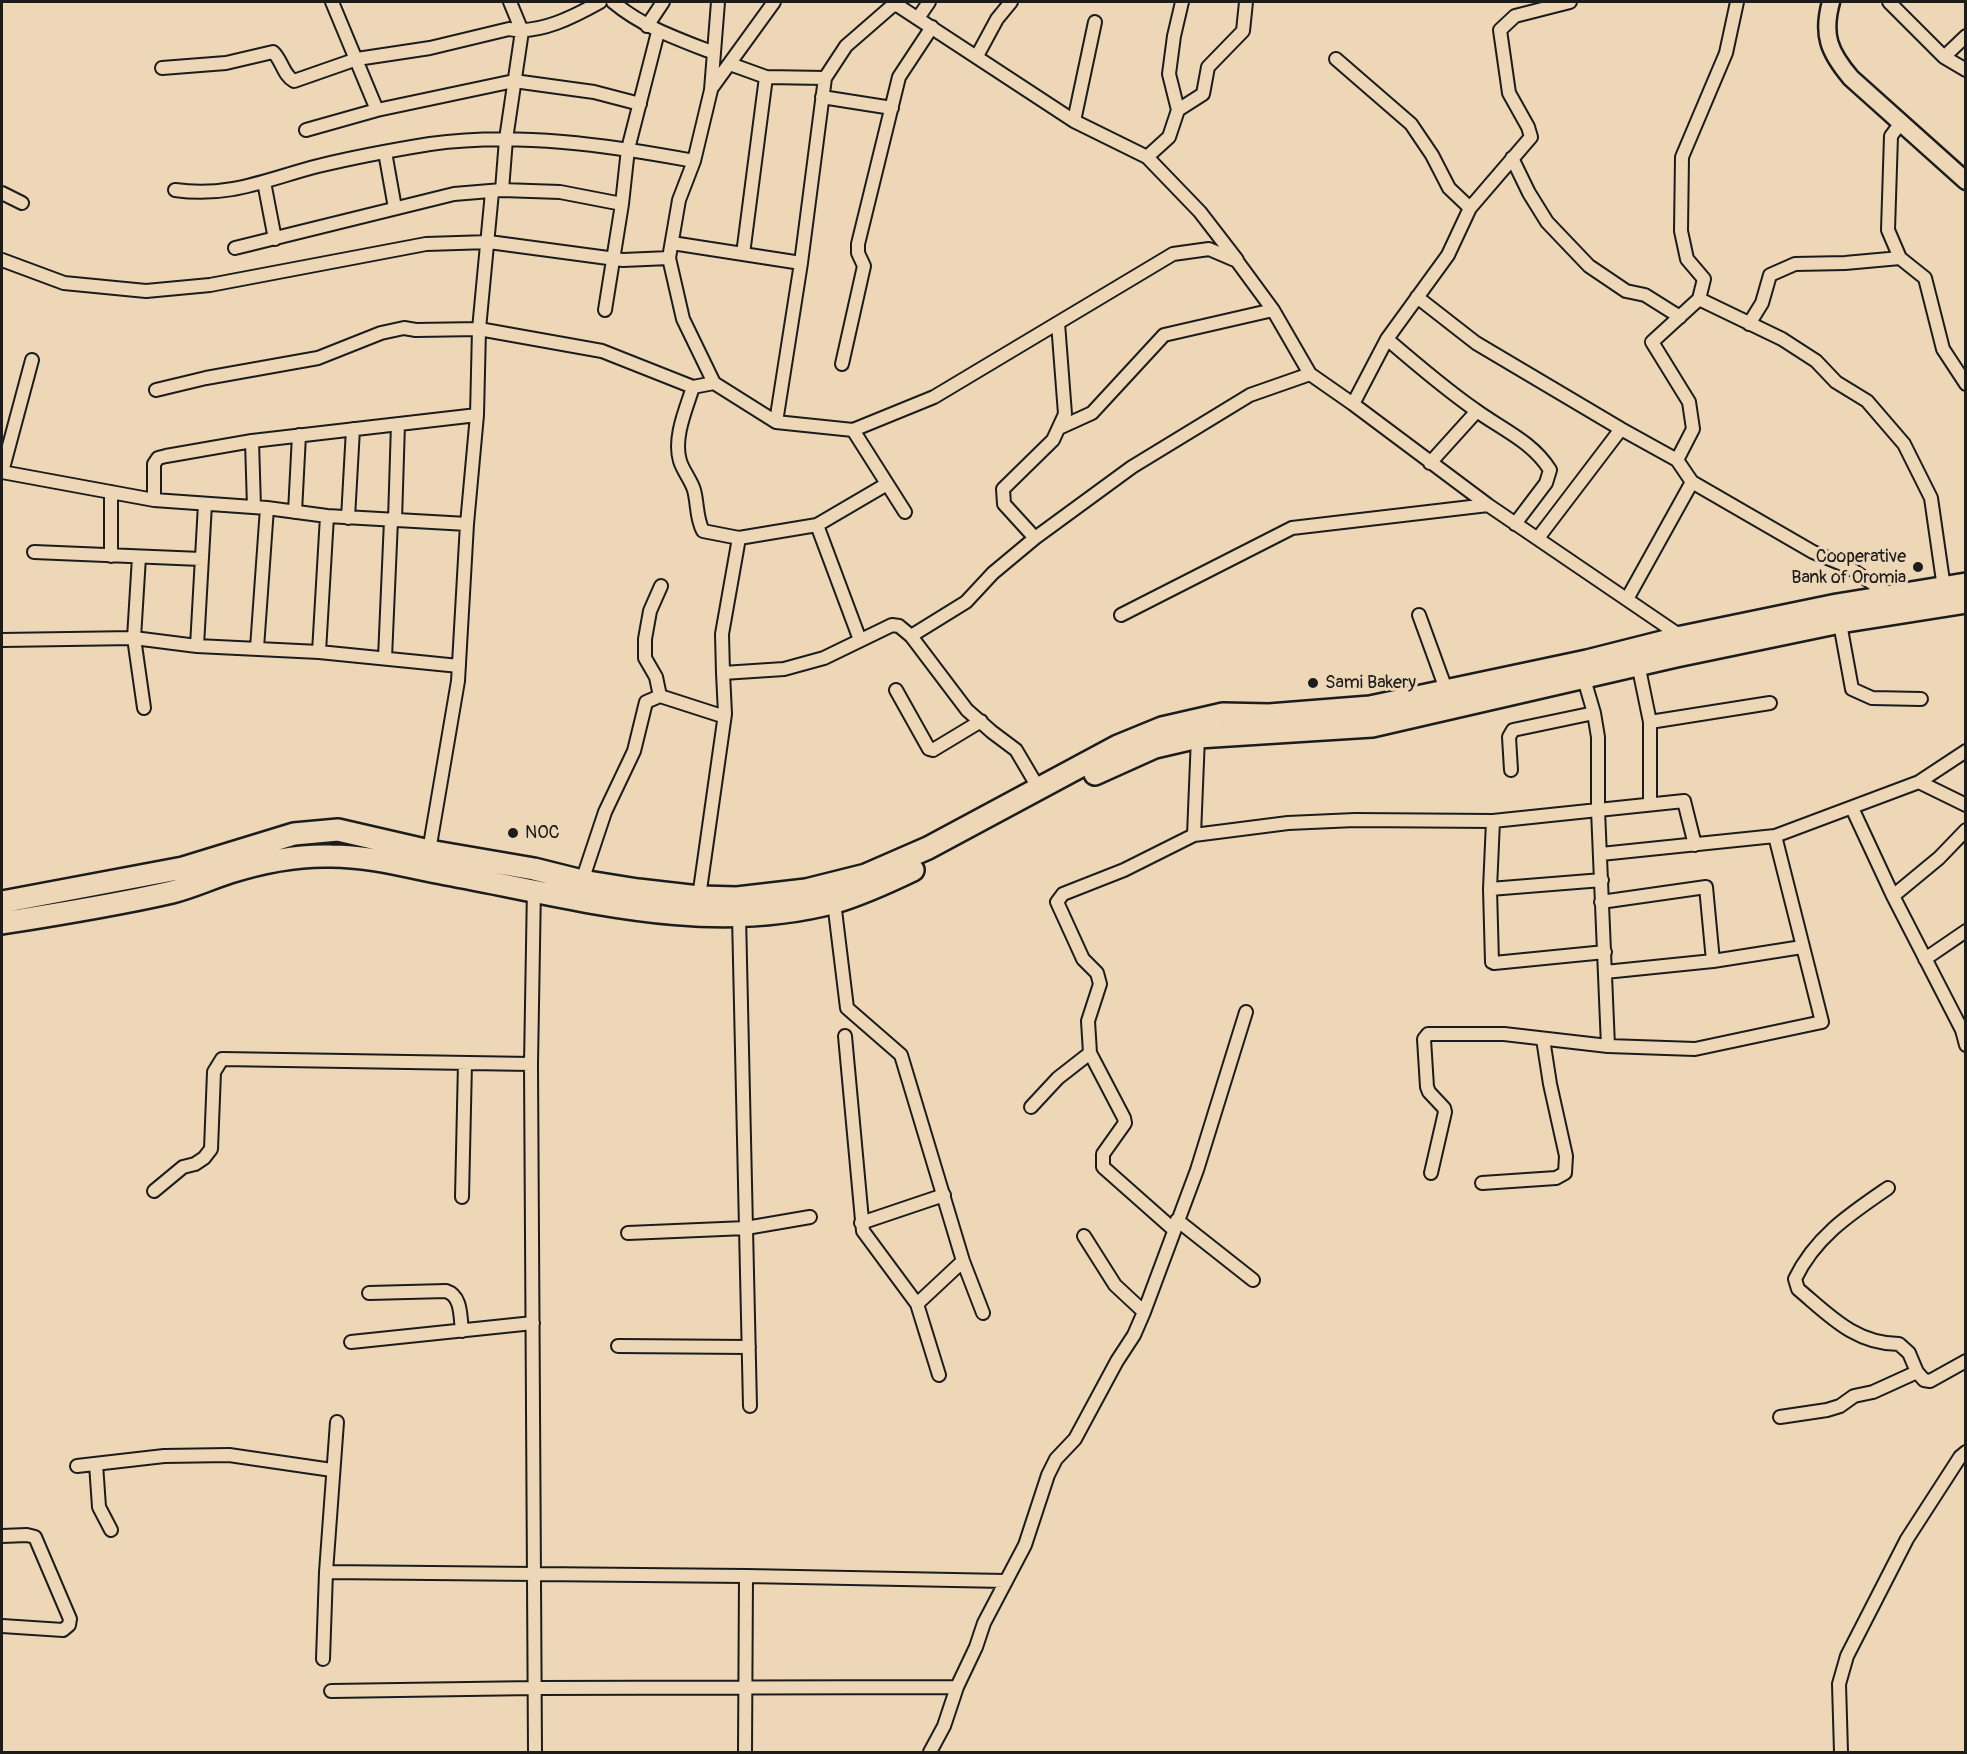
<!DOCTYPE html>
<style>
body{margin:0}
#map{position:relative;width:1967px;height:1754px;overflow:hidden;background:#edd7b6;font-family:Pangolin,sans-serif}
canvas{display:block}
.frame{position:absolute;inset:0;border:3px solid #1c1c1c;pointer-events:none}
</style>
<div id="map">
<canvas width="1967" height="1754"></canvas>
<div class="frame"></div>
</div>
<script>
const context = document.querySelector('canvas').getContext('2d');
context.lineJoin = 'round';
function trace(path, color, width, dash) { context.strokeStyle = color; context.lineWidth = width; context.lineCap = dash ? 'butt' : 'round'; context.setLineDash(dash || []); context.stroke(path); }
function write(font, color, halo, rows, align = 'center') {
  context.font = font + ' Pangolin,sans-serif'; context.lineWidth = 6; context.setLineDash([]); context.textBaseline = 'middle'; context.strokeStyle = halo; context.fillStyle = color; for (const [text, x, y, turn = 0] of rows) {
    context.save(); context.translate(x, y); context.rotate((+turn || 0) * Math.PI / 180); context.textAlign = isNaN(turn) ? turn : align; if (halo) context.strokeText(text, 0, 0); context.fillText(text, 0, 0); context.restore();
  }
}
const street = new Path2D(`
 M332,2L377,110
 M613,2C643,27 678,39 714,53
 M718,2L711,90L694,161L679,200L669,258L683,319L714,383L776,422L853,430L934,397L1173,254L1209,249L1237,261L1273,310L1310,374L1353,404L1488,505L1682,637
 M1737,2L1726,53L1682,157L1681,231L1687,259L1704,279L1699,299L1782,339L1816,361L1836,382L1867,401L1904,444L1931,498L1944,588
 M1889,2L1944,57
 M918,18L929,2
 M647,26L663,2
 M1966,36L1944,57L1966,70
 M977,56L997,19L1011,2
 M1336,59L1411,124L1432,155L1449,188L1470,208
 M730,64L766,77L825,78L846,46L892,6L897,5L1074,121L1147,157L1200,212L1237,260
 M162,68L226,63L273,52C282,60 283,75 294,81L357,59L430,48L509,29C539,35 575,16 600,2
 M711,89L774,2
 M822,97L892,108
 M1178,110L1203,94L1208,67L1243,31L1246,2
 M1074,121L1095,22
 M1900,124L1891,136L1888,230L1900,258L1925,278L1943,349L1966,384
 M306,130L377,110L514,81L594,92L640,104
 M385,152L395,208
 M1147,157L1169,137L1178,110L1169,74L1174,36L1182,2
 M1512,158L1529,193L1547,222L1589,266L1626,291L1645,295L1680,317
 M264,182L275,239
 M175,190C230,198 267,179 318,166C355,157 393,150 430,144C518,132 608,145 694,161
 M502,190L506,139L522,31L510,2
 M2,193L22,203
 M672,243L801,263
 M235,248L454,194L502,190L560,192L622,204
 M743,254L766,77
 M2,260L64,283L146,291L210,285L426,244L489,242L623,260L669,258
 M1417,297L1476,343L1621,429L1677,460L1692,482L1627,599
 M605,310L622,204L628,149L658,32
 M1058,323L1065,414L1053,440L1003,489L1004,504L1035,538L1132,467L1250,395L1310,374
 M1749,324L1762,303L1770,275L1795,264L1845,263L1900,258
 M1387,339C1416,364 1444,388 1474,409C1501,429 1532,441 1550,470L1546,483L1515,524
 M842,364L864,266L858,253V244L899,77L932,27
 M693,387C686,409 673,438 680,461C683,471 691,480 694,490C698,505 696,518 703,531L739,538L817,525L887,484
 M156,390L206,378L318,358L381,333L404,328L416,330L479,329L492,192
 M1353,404L1387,339L1448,255L1470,208L1531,137L1528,127L1509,93L1500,30L1515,16L1570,2
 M776,422L801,263L825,78
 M1059,428L1092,413L1164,335L1273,310
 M853,430L905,512
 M252,441L254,507
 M1677,460L1693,429L1689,402L1652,342L1699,299
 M1430,463L1477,411
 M2,472L154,500L267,508L327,516L467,524
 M2,472L32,360
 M1692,482L1813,552L1847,566L1891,596
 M154,500V464L158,458L166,456L252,441L477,415
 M295,512L299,435
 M348,518L353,429
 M395,520L398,424
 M817,525L860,640
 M1538,538L1621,429
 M34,552L201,559
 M111,556V492
 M139,557L134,638L144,708
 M1121,615L1292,528L1488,505
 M1419,615L1447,692
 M1839,618L1852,689L1872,698L1921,699
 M911,636L967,710L992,732L1016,750L1039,789
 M2,640L134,638L197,646L319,652L459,666
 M197,646L205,504
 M257,648L267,508
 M319,652L327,516
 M385,658L391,520
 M1637,659L1650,722V803
 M723,673L722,634L739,538
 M1584,679L1594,713L1598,737V810L1608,1046
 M896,690L929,749L933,750L981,721
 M660,696L656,677L645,658V639L650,611L661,586
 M1650,722L1770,703
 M1511,770L1509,737L1513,730L1594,713
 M1919,782L1966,805
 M1852,808L1893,896L1962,1030L1966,1045
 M1493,821L1490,889L1492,962L1494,963L1605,952
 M1194,835L1198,737
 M429,851L458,681L467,524L477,415L479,329L602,351L693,387L714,383
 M1601,854L1775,836L1919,782L1966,751
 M582,881L605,812L634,751L646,702L660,696L719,715L725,714
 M534,887L531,1064L535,1752
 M1490,889L1602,880
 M1893,896L1939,858L1966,830
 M699,897L725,714L723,673L784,669L824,658L892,625L899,626L911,636L966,602L993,573L1035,538
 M834,902L847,1008L901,1055L963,1261L983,1313
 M1601,902L1706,887L1713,961
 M739,916L750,1406
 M1925,959L1966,931
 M1605,972L1713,961L1802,947
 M845,1036L863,1231L917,1304L939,1375
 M1031,1107L1058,1078L1090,1053
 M1431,1173L1445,1112L1444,1108L1429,1092L1427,1087L1424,1039L1428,1034H1504L1608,1046L1695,1049L1822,1022L1775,836
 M1482,1183L1556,1178L1565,1173L1566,1156L1550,1084L1543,1039
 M1888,1188C1850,1214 1815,1237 1795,1279L1798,1289C1829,1315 1855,1344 1899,1344L1909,1353L1917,1372
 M154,1191L183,1167L195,1164L204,1158L211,1149L214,1072L222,1059L531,1064
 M462,1197L465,1063
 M1177,1220L1253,1280
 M861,1223L944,1195
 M1173,1229L1103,1167V1154L1125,1123L1124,1118L1090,1053L1088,1021L1100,984L1097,973L1083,959L1057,902L1063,894L1124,870L1194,835L1288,823L1355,820L1493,821L1684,801L1695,845
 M628,1233L746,1228L810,1217
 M1084,1236L1115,1285L1144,1312
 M369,1293L446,1291C462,1296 460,1316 462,1331
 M917,1304L963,1261
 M351,1342L533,1323
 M618,1346L749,1347
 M1780,1417L1827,1410L1840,1406L1854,1396L1873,1392L1917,1372L1924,1380L1930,1381L1966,1361
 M96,1464L99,1507L111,1530
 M77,1466L164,1456L229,1455L332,1470
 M2,1536L27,1535L35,1537L70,1619L69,1625L63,1630L2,1626
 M326,1572L746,1576L1005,1581
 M323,1659L326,1572L337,1422
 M331,1691L535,1688L957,1687
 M745,1752L746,1576
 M930,1752L944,1726L957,1687L976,1647L984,1623L1025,1545L1048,1475L1056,1459L1075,1439L1117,1361L1134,1335L1144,1312L1197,1170L1246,1012
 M1841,1752L1839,1684L1847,1656L1907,1539L1960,1457L1966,1452`);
const secondary = new Path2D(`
 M1831,2C1822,35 1829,52 1851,78L1966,181`);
const highway = new Path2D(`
 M1095,774L1155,747L1198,737L1372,726L1676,656L1840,622L1966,602
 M2,902L183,868L294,834L338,830L429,851L534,869L582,881L638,890L699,897L737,898L806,890L866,875L928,848L1118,746L1162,728L1223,714L1269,715L1370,707L1587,661L1682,637L1837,605L1966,584
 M2,923C59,914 116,905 172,892C192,887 211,878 230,872C262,862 298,855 331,856C371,856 408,867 446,874C574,897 705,937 835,902C862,894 888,882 913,870`);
const markers = [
 [1918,567,6,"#1c1c1c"],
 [1313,683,6,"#1c1c1c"],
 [513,833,6,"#1c1c1c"]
];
const poiNames = [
 ["Cooperative",1906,557,"right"],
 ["Bank of Oromia",1906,578,"right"],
 ["Sami Bakery",1325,683],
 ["NOC",525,833]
];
trace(street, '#1c1c1c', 16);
trace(secondary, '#1c1c1c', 21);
trace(highway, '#1c1c1c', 26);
trace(street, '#edd7b6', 12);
trace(secondary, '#edd7b6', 16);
trace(highway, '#edd7b6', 21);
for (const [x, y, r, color] of markers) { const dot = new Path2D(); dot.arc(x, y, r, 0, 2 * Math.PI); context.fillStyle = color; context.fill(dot); trace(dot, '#edd7b6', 2); }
write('18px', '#1c1c1c', '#edd7b6', poiNames, 'left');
</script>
